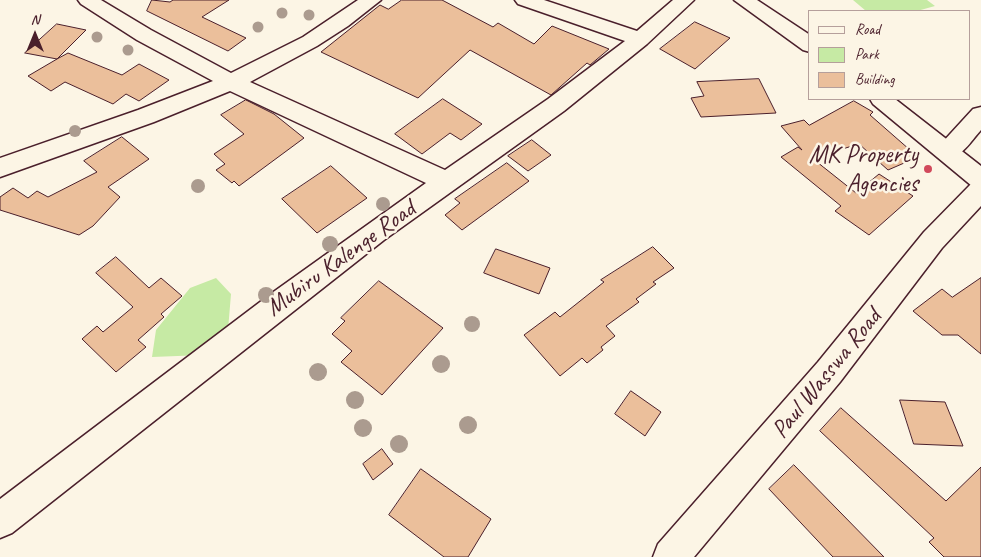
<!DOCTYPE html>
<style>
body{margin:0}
#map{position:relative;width:981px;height:557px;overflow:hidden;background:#fcf5e5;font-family:Caveat,sans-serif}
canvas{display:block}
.legend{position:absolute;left:808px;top:10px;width:162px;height:90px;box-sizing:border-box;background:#fcf5e5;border:1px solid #b59f9b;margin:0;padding:6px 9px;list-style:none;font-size:15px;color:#4a1f2b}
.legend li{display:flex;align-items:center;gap:10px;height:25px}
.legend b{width:25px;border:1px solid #b59f9b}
.north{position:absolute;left:10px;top:10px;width:50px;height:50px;-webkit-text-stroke:4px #fcf5e5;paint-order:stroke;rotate:0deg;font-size:14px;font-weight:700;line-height:20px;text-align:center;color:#4a1f2b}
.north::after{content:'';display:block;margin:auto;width:18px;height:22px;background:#4a1f2b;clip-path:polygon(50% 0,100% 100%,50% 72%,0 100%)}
</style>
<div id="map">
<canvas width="981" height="557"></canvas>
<ul class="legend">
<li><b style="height:6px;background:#fcf5e5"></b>Road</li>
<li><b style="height:14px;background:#c6eaa4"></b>Park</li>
<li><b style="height:14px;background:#ebbf9b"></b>Building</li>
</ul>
<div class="north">N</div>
</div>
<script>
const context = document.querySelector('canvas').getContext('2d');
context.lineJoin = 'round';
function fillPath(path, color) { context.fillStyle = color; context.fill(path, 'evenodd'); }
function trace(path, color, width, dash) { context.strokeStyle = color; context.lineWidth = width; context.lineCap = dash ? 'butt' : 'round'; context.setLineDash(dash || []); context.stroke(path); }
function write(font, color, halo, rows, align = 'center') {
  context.font = font + ' Caveat,sans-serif'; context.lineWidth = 5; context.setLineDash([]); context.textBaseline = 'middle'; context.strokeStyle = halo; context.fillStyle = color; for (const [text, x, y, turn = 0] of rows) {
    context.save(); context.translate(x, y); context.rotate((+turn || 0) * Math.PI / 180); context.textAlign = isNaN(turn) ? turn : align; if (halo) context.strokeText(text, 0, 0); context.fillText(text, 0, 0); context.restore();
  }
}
const green = new Path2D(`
 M853,0H927L935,6L917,11H866Z
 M216,278L231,294L228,330L203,355L152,357L156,330L190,288Z`);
const building = new Path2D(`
 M152,0L170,2L173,0H229L202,17L246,38L228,51L147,11Z
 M402,0H442L493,27L498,23L534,44L552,26L609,49L590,65L587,63L551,95L470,50L418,98L321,52L380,5L388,9Z
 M695,22L730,38L695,69L660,49Z
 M57,24L86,30L57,59L68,53L122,75L139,64L169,80L139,101L126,94L113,104L65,82L51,91L28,76L57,59L25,53Z
 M759,79L776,113L701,117L691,98L704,96L697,82Z
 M443,99L482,124L461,140L450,133L422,154L395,134Z
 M246,100L274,114L304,138L239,186L234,181L232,183L216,170L225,164L214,154L244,134L221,115Z
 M854,101L873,112L870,115L918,157L888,170L859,144L812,158L856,193L879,174L913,196L869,235L835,211L841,206L781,157L798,147L802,150L781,126L804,120L809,125Z
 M122,137L149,159L108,187L120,197L93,226L79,235L0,210V197L13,188L28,198L37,191L48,197L97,172L84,161Z
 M532,140L551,155L528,171L508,156Z
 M507,163L529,181L462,230L445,215L460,203L455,199Z
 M331,166L367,198L317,233L282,199Z
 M653,247L674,268L653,282L656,284L636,299L639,302L606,326L615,336L601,347L603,350L587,363L582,358L560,376L524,335L555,312L560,317L604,282L601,280Z
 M496,249L550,268L539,294L484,273Z
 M116,257L149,288L161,278L182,296L161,314L164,317L138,340L146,347L116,372L82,339L97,326L103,332L133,307L96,273Z
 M981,278V354L958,335H942L913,311L942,289L952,297Z
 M379,281L443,328L382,395L341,362L352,351L332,334L345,321L341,318Z
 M631,391L661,412L645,436L615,414Z
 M900,400L945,402L963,446L914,444Z
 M841,408L946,501L981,467V557H944L929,542L934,538L820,431Z
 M382,449L393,464L373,480L363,464Z
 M794,465L884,557H833L769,489Z
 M421,469L491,519L468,557H444L389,515Z`);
const minor = new Path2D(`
 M78,0H101L151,30L231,73L303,37L358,0H381L348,26L317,46L250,82L445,170L548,99L625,41L518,4L515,0H544L637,31L673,0H694L647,44L564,111L384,240L12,533L0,538V499L272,293L426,183L230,91L154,122L0,177V158L138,110L213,81L137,40L81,4Z
 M981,180V206L942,248L840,382L694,557H653L658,544L818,362L924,232L972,183Z`);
const tertiary = new Path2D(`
 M981,107V130C969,143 959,163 940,157L936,151L940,145L973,109Z`);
const secondary = new Path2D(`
 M734,0H757L810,35V52L803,50Z
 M870,99H895L981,166V188L972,186L873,104Z`);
const trees = [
 [282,13,5.5],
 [309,15,5.5],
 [258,27,5.5],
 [97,37,5.5],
 [128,50,5.5],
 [75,131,6],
 [198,186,7],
 [383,204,7],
 [330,244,8],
 [266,295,8],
 [472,324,8],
 [441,364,9],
 [318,372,9],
 [355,400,9],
 [468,425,9],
 [363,428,9],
 [399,444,9]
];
const markers = [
 [928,169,5,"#d1495b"]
];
const poiNames = [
 ["MK Property",918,155],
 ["Agencies",918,184]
];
const streetNames = [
 ["Mubiru Kalenge Road",341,259,-36],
 ["Paul Wasswa Road",827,374,-51]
];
fillPath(green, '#c6eaa4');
fillPath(building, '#ebbf9b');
trace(building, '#4a1f2b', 1);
trace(minor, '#4a1f2b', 3);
trace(tertiary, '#4a1f2b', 3);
trace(secondary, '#4a1f2b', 3);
fillPath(minor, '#fcf5e5');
fillPath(tertiary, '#fcf5e5');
fillPath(secondary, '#fcf5e5');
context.fillStyle = '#ab9b8f';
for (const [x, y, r] of trees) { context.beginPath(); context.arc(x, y, r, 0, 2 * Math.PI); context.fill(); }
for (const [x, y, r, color] of markers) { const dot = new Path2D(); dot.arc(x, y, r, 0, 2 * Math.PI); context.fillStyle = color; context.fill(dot); trace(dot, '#fcf5e5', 2); }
write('25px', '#4a1f2b', '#fcf5e5', poiNames, 'right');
write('25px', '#4a1f2b', '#fcf5e5', streetNames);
</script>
